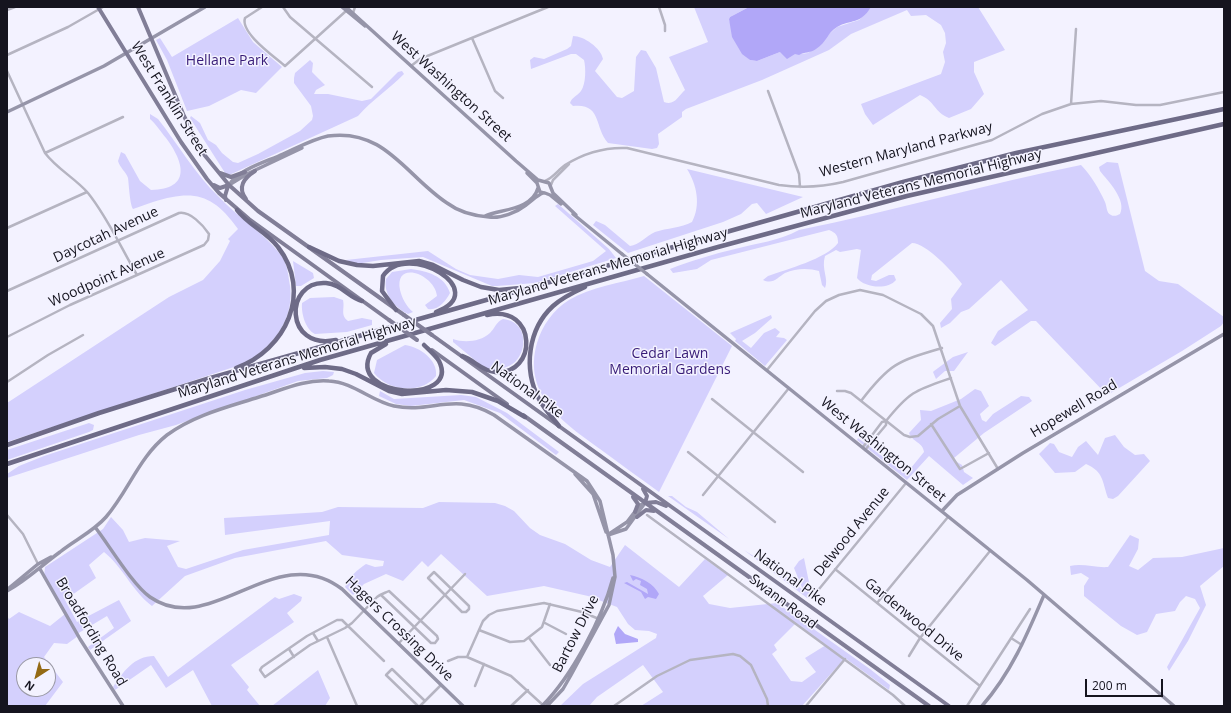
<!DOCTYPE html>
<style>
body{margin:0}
#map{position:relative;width:1231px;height:713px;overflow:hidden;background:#f3f2ff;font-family:"Open Sans",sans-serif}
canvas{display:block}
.frame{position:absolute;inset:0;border:8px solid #15141f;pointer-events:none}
.north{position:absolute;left:16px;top:657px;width:40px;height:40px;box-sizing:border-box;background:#f3f2ff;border:1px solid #9a99a5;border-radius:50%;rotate:216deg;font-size:11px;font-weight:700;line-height:16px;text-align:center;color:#15141f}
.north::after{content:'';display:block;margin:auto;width:14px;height:18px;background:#946a15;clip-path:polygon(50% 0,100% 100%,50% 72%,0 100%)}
.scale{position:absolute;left:1085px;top:679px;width:78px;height:18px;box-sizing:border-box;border:2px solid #15141f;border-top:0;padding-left:5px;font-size:12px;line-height:14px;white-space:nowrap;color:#15141f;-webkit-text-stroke:3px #f3f2ff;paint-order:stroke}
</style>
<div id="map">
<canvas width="1231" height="713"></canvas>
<div class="frame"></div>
<div class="north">N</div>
<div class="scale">200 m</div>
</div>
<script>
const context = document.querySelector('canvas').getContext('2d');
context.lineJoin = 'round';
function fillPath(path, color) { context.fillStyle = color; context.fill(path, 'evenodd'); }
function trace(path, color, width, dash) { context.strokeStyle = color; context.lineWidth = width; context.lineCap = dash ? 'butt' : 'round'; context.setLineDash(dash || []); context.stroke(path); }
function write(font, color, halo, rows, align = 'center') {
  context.font = font + ' "Open Sans",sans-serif'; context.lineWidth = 3; context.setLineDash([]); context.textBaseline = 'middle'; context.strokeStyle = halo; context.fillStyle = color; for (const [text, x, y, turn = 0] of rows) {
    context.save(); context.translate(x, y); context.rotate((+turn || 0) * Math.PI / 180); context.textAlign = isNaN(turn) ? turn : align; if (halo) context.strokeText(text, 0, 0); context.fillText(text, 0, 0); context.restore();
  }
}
const green = new Path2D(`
 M694,7H749L730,17L729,19L736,43L750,60L757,61L780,52L801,54L808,53L837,27L859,20L871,7H978L1005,50L974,62V72L984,94L971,109L949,118C934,112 935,101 920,95L873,125L865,114L861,104L941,74L945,62L943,52L946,43L945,33L941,25L926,15L911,16L907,10L851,34L829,50L762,80L686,109L682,112V117L658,134L659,144L657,148L652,149L608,143C594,127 602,103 573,106L570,103C572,97 577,96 581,91C586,84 586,68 584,60L576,54H571L531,69L530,60L534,57L544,59L567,49L571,46L573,36C584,36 601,48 603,59L595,71L617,97L622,98L634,91L636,57L641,50L646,51L656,68L664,102C675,106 678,96 685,90L669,57L708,42Z
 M238,18L253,42L282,67L256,93L241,90L209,106L187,111L167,60L156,40L160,38L172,57Z
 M310,60L313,63L312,72L325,85L316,90L314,94H328L362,101L371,99L398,72L402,71L404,74C389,89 372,100 358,116L227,176L190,118L191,116L200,123L208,140L216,145L222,153L233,162L238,163L258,154L300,131L312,120L313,116L311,106L294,83V78L295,73Z
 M150,114L158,119C177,143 196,175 218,196C237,217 263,232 280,254C286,261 288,271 289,280C297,317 274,347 243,364L7,442V403L169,297L203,280L220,261L230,241L228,239L238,229C213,194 194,189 153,202C146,204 140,207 133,209C130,205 129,186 128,178C126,172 120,168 118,161L121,152L125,154L140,181L151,190C192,189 184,162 166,138C161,132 156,124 150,119Z
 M1107,162L1118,163L1145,271L1159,281L1178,284L1224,317V322L1221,326L1182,351L1109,394H1106L1036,321H1031L995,346L991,343L998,331L1028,310L1001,280L969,309L961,312L950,323L941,328L940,323L952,309L951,299L962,284C953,272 926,243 912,243L872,275L871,280L876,281L889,275H894L896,280C888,290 865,288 857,278L861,250L857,249L840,252L836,250L825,256C821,269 829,279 825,288L822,285L819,271C809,268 796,268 785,273C778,277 773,285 763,280L768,276C787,269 826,259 838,243C838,235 836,233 829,230L711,260L697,269L673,273L670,269C690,261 714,254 735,249C757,243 779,241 799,230C894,211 986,184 1081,165C1091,175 1099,189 1105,202C1107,206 1106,213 1111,215C1114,217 1118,215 1120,214C1127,200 1108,181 1100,171L1099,167Z
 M687,169L803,197L766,214L757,203L752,204L741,214L723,222L628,253L593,225L596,221L605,225L630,246C639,245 646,236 655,232C667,228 681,228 692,222C701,205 697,185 687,169Z
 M558,204L609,249L616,258L535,283L497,286H492L423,257L381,260L356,264L346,260L428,251L456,269L470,275L498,279L519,275L538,277L593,261L606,251L555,206Z
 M293,261L313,273L314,278L301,286H296Z
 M411,269C427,271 445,276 450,293C446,301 438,311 428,309L425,305L437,296C435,274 394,259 400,290C402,298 406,306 413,312L408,314C395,308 383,294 386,279L392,272Z
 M644,276L732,346L659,492C640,478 620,464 600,449C564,423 522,395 537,343C542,326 553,310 569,300C591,287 620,283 644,276Z
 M334,297L343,300C345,309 340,315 348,321L362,318L372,320V325L347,332L315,334C306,330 301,314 302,303L310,298Z
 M771,315L772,318L755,333L742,341L751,348L764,333L775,328L780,332L776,337L784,338L787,340L765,366L735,341L736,339L730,333Z
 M503,319C526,321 529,348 515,362C508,368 499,369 491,371L482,366L453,342V339C464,343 480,342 490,333C495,328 496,322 503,319Z
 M405,345C420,347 438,360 436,376C421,395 388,391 374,373L377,360Z
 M968,352L954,371H945L936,379L933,372L934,371L953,357Z
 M323,371L334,372L333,375L327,378L298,381L176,425L139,435L7,478V474L19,466L44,456L245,390L305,373Z
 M975,389L981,391L989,406L980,414L982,420L986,422L993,414L1021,396L1029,397L1032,401L984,433L954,458L957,462L962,465L964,472L973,478L963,485L929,456L907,480L857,440L858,438L906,474L924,452C923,442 912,442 909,433L921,420L920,410L931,411L961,399Z
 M380,391L394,399L461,395L476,397L507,413L559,452L556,455L500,413L464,400L411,406L396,404L379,396Z
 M89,423L94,425L93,430L89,432L7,460V450Z
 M1115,435L1124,447L1135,455L1144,454L1150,461L1118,496L1113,499L1108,498C1102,481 1104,472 1086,464L1075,472L1055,473L1039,454L1050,443L1054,444L1059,452L1072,457L1078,447L1086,441L1098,455L1105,438Z
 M668,496H672L686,507L697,512L729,539Z
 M439,502L495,503L505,506L514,511L530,528L540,535L565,544L591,560L610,567L625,545L679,587L705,559L728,575L703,596L709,604L730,608L777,603L870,669L890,685L889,690L845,658L802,706H641L663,692L643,665L597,697L589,706H560L583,684L656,638L657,634L649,631L635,630L628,624L617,607L588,596L544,586L487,596L441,554L428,567L422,561L403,581L386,574L364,584L353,595L345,587C349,577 357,570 366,564L375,567L383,566L384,561L342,555L326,541L235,558L185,576L152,606C132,591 123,567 104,552L89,565L96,578L65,600L77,622L119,600L131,621L90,650L88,647L114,628L107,616L77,634L78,636L67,644L54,643L44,657L63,682L45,706H7V616L9,619L19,612L50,626L65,614L44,577L45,567L103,529L111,517L123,530L129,542L145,538L180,541L167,546L178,567L186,569L243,550L329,535L330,521L225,535L224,518L322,512L338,507L423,508ZM796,623L826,645L805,658L816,672L802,682L791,681L772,654L777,650L774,645ZM24,665H48V689H24Z
 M1130,535L1139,539L1138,549L1129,566L1138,570L1153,558L1182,557L1224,548V566L1200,586L1206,605L1188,641L1169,671L1167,667L1200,608L1195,599L1186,596L1180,602L1175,611L1156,614L1147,632L1137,635L1121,626L1084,596V586L1089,578L1081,573L1071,575L1070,566C1083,563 1095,568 1108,567Z
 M744,550L785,576L803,590L794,568L799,561L804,558L812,597L807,598Z
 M294,594L302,597L301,601L287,613L294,622L231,665L249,687L247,690L260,706H212L193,670L166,688L151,665L115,690L113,687C123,672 134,656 154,656L168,677L275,597L279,599Z
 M318,670L330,698L325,706H272Z`);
const water = new Path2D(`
 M749,7H871C860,25 851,19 837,27C827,33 827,42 816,49C811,53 804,52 799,55L795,54L787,59L780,52L757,61L750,60L742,54L732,37L729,19L730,17Z
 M630,575C641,577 654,584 659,594L656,599L648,597L645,599L641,592L624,583L627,582L648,594L647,589L640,585L641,581L636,579L633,581Z
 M618,626L625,634L638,639V642L616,644L614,634Z`);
const street = new Path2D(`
 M262,7L245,18C240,33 275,57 285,66L346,11
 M283,7L290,17L372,87
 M659,7L665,25V31
 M7,10L15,7
 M353,13L355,7
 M472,38L495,91L503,98
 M7,55L68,27L103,7
 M411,66L420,59L548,7
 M7,71L45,153C57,169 75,178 88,193C108,218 121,248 137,275
 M768,91L799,174L800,187
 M1071,104L1076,29
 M45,153L123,117
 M545,181C553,178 558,170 565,165C584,153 605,147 627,148L779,185C801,188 822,187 843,182L992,140L1042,114L1071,104L1101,101L1136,105H1160L1224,92
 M551,185L553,180L569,164
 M7,228L87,192
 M7,291L179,213C190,211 203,225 209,234L208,240L204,245L70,305L7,337
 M767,370L815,311L826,301L839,295L860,290L883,295L921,314L933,326L960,406L998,469
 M7,382L48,355L83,335
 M837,391H845L851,393L904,435L910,437L918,436L938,419L960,406
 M712,399L803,472
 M861,401C890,363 898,361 942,348
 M931,424L960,469L989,453
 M863,447L882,422L886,421
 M865,450L886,425V421C910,391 916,390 951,378
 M688,452L775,522
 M703,495L789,388
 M7,515L23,534L38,564
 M647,515L893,695L905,706
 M835,569L980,686
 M434,572L469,606V609L466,612H462L428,578Z
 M815,594L906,483
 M381,595L431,643H435L438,639L437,636L389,591C385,593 381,594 377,597L352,623L345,628L310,645L265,677L260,670L262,667L307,636L337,620H342L348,626L384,661
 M877,603L948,517
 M545,623L566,634
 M479,630L510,642L524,641L542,627L550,604
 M313,633L318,641
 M327,637L357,706
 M529,638L550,665
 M1011,638L1022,645
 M399,643L465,574
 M289,649L294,657
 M909,656L920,638L990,551
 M467,657L483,621L489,615L497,611L544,603L582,612L599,619
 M448,661L458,657H467L511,676L544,706
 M475,686L484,664
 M418,706L386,675L392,669L425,701
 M420,706L441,685
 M511,706L528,690
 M614,706L657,676L690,660L733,654L740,656L751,665L767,699L768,706
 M806,706L845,659
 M967,706L1030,609`);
const secondary = new Path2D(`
 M342,7L365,26
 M346,7L516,161L538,180L549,183L553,193L576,215
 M7,112L104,66L205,7
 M527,173L537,183L540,192L544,193
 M229,185C239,169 266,162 283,154C297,148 313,139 328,136C385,128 406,176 447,203C459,212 475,216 489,217C501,219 517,212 526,205C532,201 536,196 543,193
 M229,185L247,174L302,148
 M545,193L550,195L561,204
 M573,214L622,254
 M485,216C501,209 532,210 538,188
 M647,274L1027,580L1174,706
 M575,474L593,494L606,532
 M942,511L957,495L1023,453L1224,334
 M95,527C109,545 132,584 150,597C211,640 276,538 342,589L463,706
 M609,534L627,522L640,505L645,503
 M608,535L626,529L645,503
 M40,569L80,639L123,706
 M9,588L38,564L51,557
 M7,591C27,580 42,565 60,552C75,540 94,531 106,517C129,490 139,457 167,435C194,415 228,407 259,397C282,390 305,379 329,381C353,382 371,401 394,406C432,414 453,391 494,415L587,481L600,501L613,555L615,577L609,605L571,675L563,689L547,706
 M542,706C572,676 602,619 613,578
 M982,706C1011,673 1027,635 1044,595`);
const primary = new Path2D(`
 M98,7L181,142L207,179L219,193L249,219L389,320
 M138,7L184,116L202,152L229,185L258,211L404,315
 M220,173L231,177L245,172
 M214,185L220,188L229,185
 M246,199C237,187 244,178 255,171
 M226,200L225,196L228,186
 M432,335L949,706
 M432,350L507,404
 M523,415L929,706
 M643,489L647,496L645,503
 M633,497L638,504L635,512
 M645,503L656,502L666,506
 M637,517L646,510L654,511`);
const highway = new Path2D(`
 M309,247L339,261L357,265L373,266L419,261L433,265L463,280L481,287L499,290L520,288
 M396,310L382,291L383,276C407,240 493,291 436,312
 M336,340C284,351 284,280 326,283C341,284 349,298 362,301
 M386,344L371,353C346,398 461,405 439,361C435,355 429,350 424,345
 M462,356C474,360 482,371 495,372C538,376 538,304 487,315
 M236,368C286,350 313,292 278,247C267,232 248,225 237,210
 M304,368L325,367L342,369L356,374L389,391L402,394L446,390L472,392L498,401L525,417
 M559,426C552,417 544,409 539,399C523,369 528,329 553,306C563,297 574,292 585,287
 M7,445L99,413L207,379L903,182L1016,153L1224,109
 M7,464L320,360L718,247L907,196L1224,124`);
const secondaryBridge = new Path2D(`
 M622,254L647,274`);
const primaryBridge = new Path2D(`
 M404,315L432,335
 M389,320L417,340`);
const parkNames = [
 ["Hellane Park",227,61],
 ["Cedar Lawn",670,354],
 ["Memorial Gardens",670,370]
];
const streetNames = [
 ["West Washington Street",451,87,42],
 ["West Franklin Street",169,99,58],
 ["Western Maryland Parkway",906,150,-15],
 ["Maryland Veterans Memorial Highway",921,184,-14],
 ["Daycotah Avenue",106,235,-25],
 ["Maryland Veterans Memorial Highway",608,267,-16],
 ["Woodpoint Avenue",107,278,-24],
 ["Maryland Veterans Memorial Highway",297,358,-17],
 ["National Pike",527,390,36],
 ["Hopewell Road",1074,409,-31],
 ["West Washington Street",883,450,39],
 ["Delwood Avenue",852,532,-51],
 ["National Pike",790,578,36],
 ["Swann Road",783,602,37],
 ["Gardenwood Drive",914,620,39],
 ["Hagers Crossing Drive",399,629,44],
 ["Broadfording Road",91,632,59],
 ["Bartow Drive",576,634,-63]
];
fillPath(green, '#d4d0fd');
fillPath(water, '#b1a7f8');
trace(street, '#b5b4c1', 2.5);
trace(secondary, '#9695a9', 3.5);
trace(primary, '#817e97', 4);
trace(highway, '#6e6b87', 4.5);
trace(secondaryBridge, '#9695a9', 3.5);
trace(primaryBridge, '#817e97', 4);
write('14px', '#371b77', '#f3f2ff', parkNames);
write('14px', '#15141f', '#f3f2ff', streetNames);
</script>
